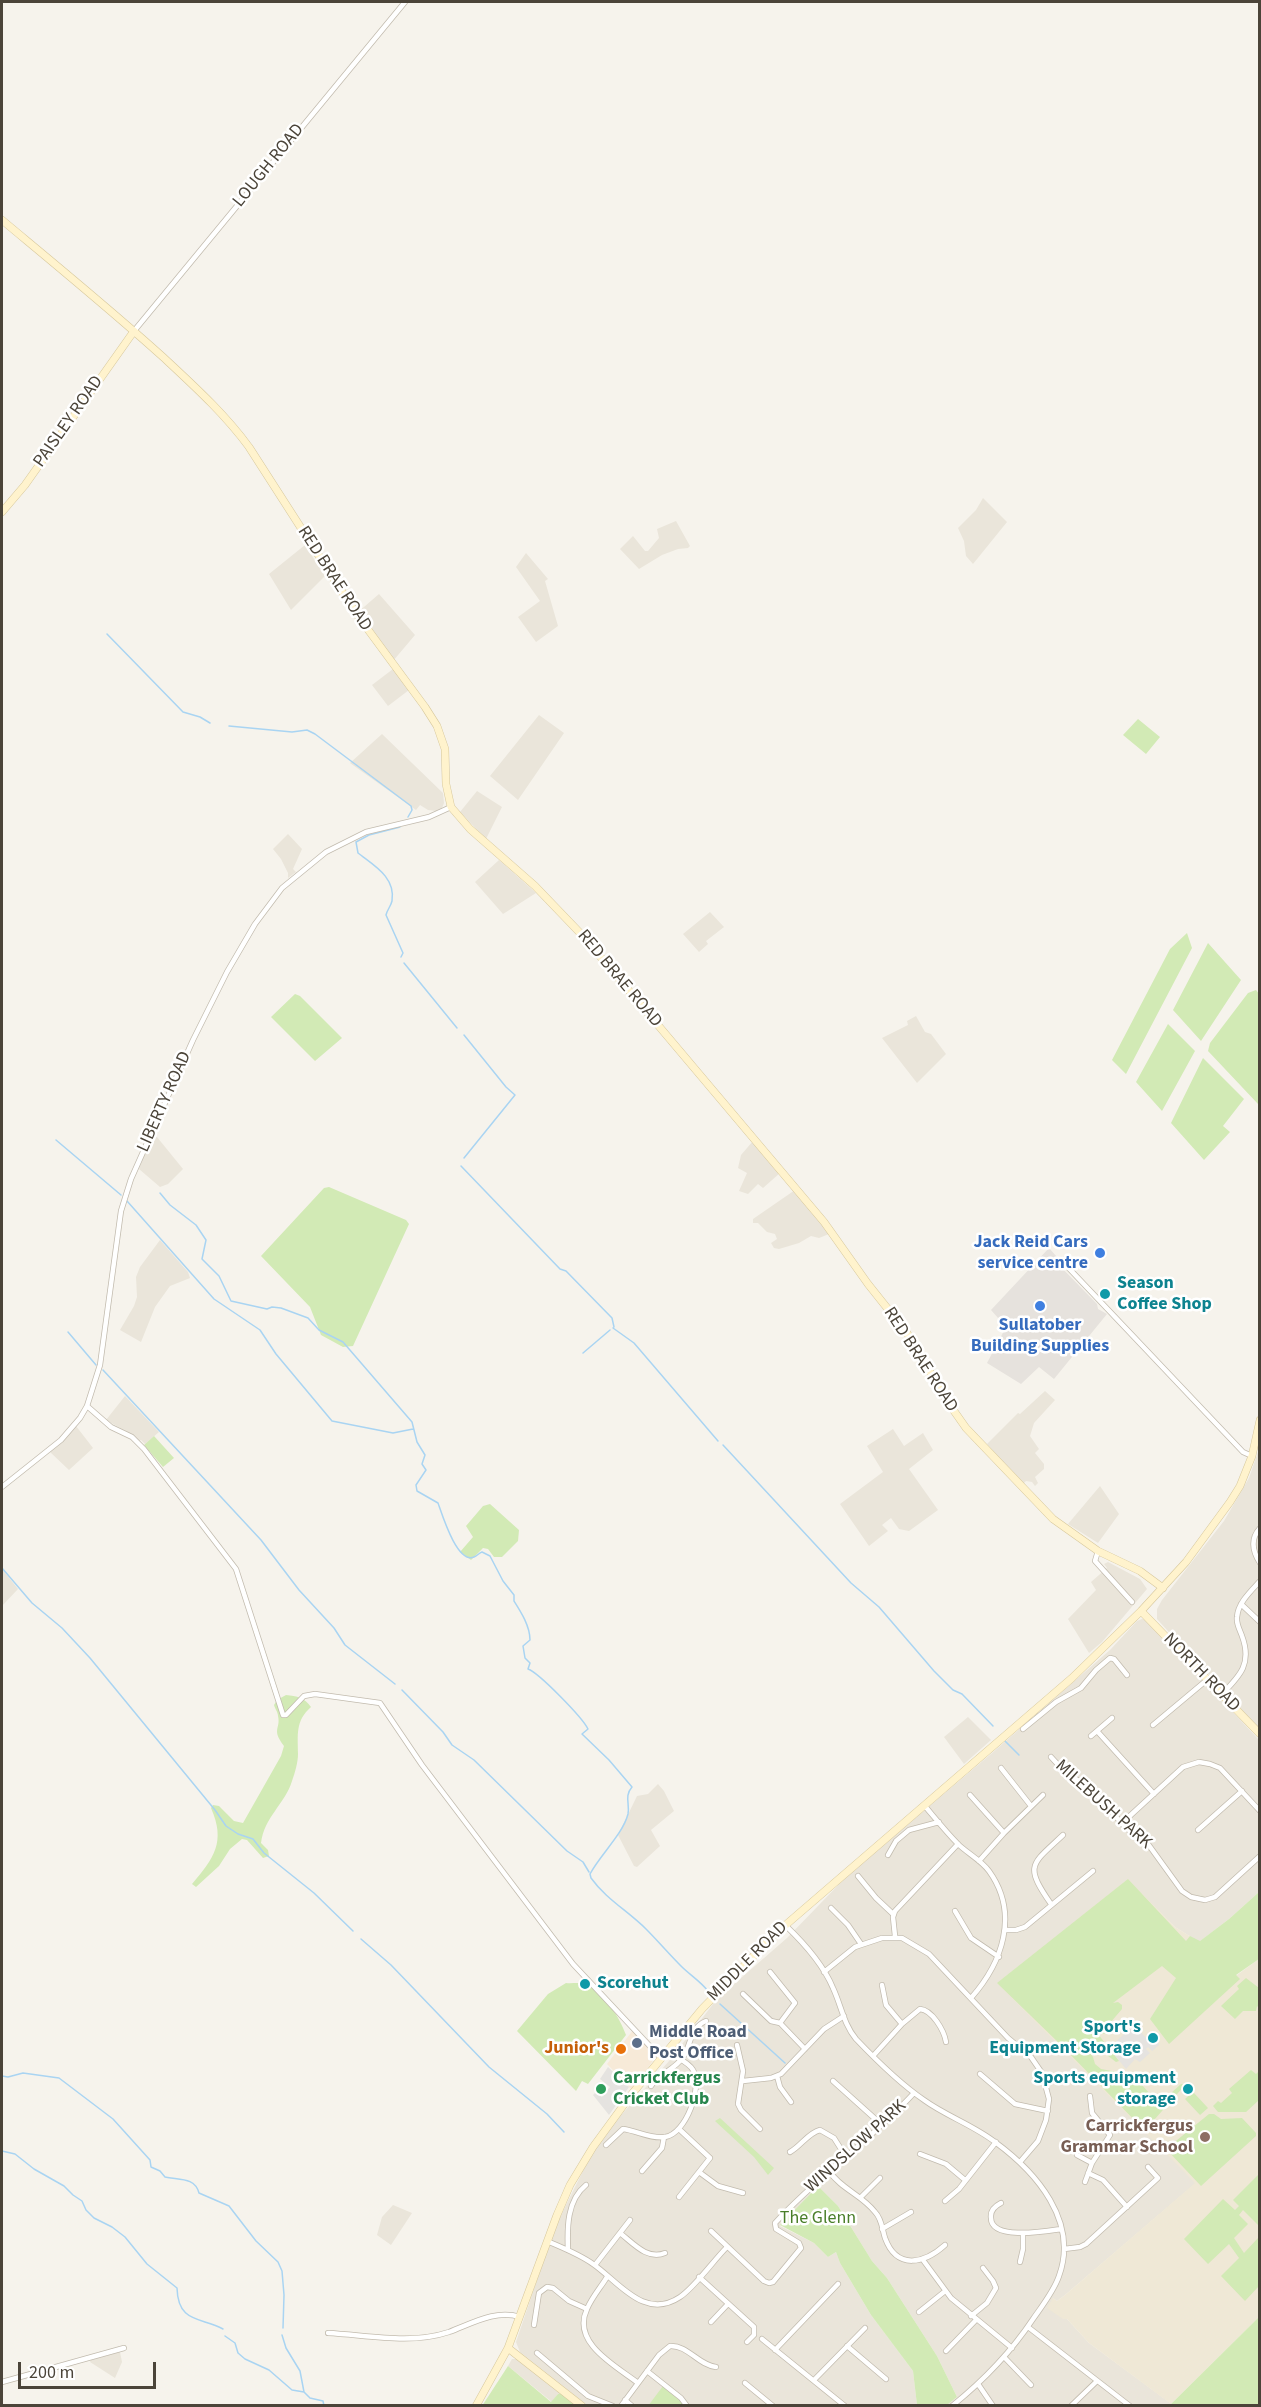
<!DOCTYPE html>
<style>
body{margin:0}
#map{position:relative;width:1261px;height:2407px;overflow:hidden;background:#f6f3ec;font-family:"Source Sans 3",sans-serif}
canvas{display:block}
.frame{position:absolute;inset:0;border:3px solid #4b4439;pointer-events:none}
.scale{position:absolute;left:18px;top:2362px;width:138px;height:27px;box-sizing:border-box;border:3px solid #4b4439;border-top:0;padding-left:8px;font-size:18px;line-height:21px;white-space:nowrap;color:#4b4439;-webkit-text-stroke:4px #fff;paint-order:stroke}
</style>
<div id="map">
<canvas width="1261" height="2407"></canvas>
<div class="frame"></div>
<div class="scale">200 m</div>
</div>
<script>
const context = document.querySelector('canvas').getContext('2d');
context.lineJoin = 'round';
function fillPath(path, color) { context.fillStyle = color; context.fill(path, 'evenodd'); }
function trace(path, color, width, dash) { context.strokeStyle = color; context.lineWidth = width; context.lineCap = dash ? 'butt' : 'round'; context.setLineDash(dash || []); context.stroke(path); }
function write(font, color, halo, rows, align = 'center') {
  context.font = font + ' "Source Sans 3",sans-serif'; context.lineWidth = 5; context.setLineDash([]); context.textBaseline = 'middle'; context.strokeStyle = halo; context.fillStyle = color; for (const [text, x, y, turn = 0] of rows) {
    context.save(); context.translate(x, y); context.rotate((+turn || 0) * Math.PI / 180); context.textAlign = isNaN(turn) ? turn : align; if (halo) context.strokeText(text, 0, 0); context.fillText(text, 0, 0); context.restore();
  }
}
const residential = new Path2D(`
 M983,498L1007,522L973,564L966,556L964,541L958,528L976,510Z
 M676,521L690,546L688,548L678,549L662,555L639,569L620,549L633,536L645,551H648L659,538L657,529Z
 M305,545L325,576L291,610L269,574Z
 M526,553L548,579L545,581L558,626L536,642L518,617L540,601L516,567Z
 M379,594L415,635L393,661L357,613Z
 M393,669L409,690L388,706L372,685Z
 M539,715L564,733L518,800L490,776Z
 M382,734L443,793L444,803L442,808L436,811L428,810L420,805L416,810L350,763Z
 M477,791L502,807L486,839L460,812Z
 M288,834L302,849L293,869L296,872L288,878V873L281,859L273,849Z
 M499,860L536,893L503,914L475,882Z
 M710,912L724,927L706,941L708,944L699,952L683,934Z
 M916,1016L925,1032L931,1034L946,1054L917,1083L882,1038L908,1025L907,1021Z
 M157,1137L183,1169L168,1184L160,1187L139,1169L150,1139Z
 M753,1141L780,1173L763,1188L758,1184L748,1194L739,1191L747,1173L738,1168L741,1155Z
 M795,1190L829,1234L819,1238L811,1236L799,1243L779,1249L774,1248L771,1243L777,1239L775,1234L767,1232L758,1223H753V1219Z
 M160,1240L188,1272L190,1278L170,1286L155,1307L141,1342L120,1330L134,1306L137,1297L136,1277L140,1267Z
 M1045,1391L1055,1400L1034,1423L1030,1436L1039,1449L1035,1453L1044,1464V1469L1035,1477L1038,1483L1035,1486L1032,1482L1026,1481L1022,1485L987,1444L1018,1413L1020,1414Z
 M125,1396L159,1432L145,1444L141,1440L138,1442L131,1434L106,1420Z
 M76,1426L93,1448L69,1470L50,1452Z
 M893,1429L904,1446L923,1433L933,1450L909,1469L938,1510L909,1531L899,1529L891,1518L882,1525L888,1531L869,1546L840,1504L883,1472L867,1446Z
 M1259,1449V1728L1167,1630L1157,1619V1609L1162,1600L1224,1521L1249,1478Z
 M1100,1486L1119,1514L1098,1543L1068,1524Z
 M1108,1562L1140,1579L1147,1589L1102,1642L1089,1653L1068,1619L1096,1590L1091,1582L1107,1568L1104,1564Z
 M2,1569L18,1589L2,1606Z
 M1142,1619L1147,1620L1259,1740V1892L1229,1919L1199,1942L1175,1927L1140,1893L1196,2183L1065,2295L1057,2301L1053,2298L1067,2319L1089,2343L1173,2405H947L957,2397L937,2356L887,2278L872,2261L838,2206L818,2186L780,2226L814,2243L828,2257L836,2252L840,2263L871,2315L913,2371L917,2405H587L520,2352L516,2342L555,2227L591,2155L615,2122L669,2061L717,1999L787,1938L848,1875L991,1754L1110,1650L1137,1621Z
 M968,1717L991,1740L964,1764L944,1737Z
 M658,1784L664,1791L674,1811L651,1830L660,1846L637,1867L634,1866L618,1835L637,1796L648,1794Z
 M393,2205L412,2213L391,2245L377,2235L382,2217Z
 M120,2352L122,2362L115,2378L90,2362L91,2360Z
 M512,2359H520L563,2393L558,2394L552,2402L508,2366Z`);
const commercial = new Path2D(`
 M633,2030L657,2055L632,2090L607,2064Z`);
const industrial = new Path2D(`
 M1049,1248L1057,1257L1053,1265L1056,1268L1060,1266L1097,1304L1098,1309L1107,1314L1054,1379L1039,1367L1021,1384L987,1363L1006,1327L991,1310Z`);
const education = new Path2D(`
 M1128,1879L1175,1927L1199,1942L1237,1975L1259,1959V2317L1171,2404L1089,2343L1067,2319H1063L1047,2308L1053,2298L1057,2301L1065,2295L1195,2183L997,1983Z`);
const green = new Path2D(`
 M1138,719L1160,737L1146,754L1123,735Z
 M1187,933L1192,948L1126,1074L1112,1060L1170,949Z
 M1208,943L1241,980L1201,1041L1173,1010Z
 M1256,990L1260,995L1258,1104L1208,1051L1210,1043L1248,993Z
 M295,994L300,996L342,1038L315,1061L271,1017Z
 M1168,1024L1195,1051L1162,1111L1136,1082Z
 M1203,1058L1244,1099L1223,1126L1230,1132L1204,1160L1171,1123Z
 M329,1187L406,1220L409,1224L353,1346L343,1347L321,1335L310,1307L261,1256L324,1188Z
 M154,1436L174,1458L163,1467L144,1445Z
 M490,1504L519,1530L518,1541L502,1557H494L488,1549L483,1548L471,1560L460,1552L473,1537L466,1526L483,1506Z
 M286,1695C297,1696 305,1698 311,1707C295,1721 298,1735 298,1754C298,1762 295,1773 292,1781C285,1804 264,1817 261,1843L268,1850L269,1856L263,1858L247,1840L242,1839L230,1849L219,1866L196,1887L192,1884C214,1858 226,1842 211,1808L213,1805L219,1806L234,1821L243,1823L281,1756L284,1746C271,1729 281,1729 278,1716C278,1712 275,1709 274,1705L277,1700Z
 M1128,1879L1186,1941L1190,1936L1200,1941L1229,1919L1259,1892V1959L1236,1975L1240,1979L1169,2044L1150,2019L1176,1978L1162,1966L1113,2003L1118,2002L1122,2005V2009L1110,2023L1111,2033L1098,2034L1119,2061L1116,2062L1091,2043L1088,2042L1085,2046L1093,2057L1095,2064L1101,2069L1133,2075L1159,2104L1181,2084H1186L1146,2129H1143L1062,2046L997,1983Z
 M1246,1978L1259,1988V2008L1257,2006L1256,2011H1243L1235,2019L1221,2006L1239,1989L1237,1986Z
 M566,1983C571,1984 580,1982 585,1984C603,1990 620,2018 626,2035L588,2084L582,2081L576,2091L517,2031L548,1994Z
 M1251,2070L1256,2074L1259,2071V2100L1246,2112H1218L1213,2106L1218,2101L1221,2103L1232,2093L1229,2089Z
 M1193,2092L1208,2108L1200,2115L1185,2099Z
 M1209,2114H1214L1221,2119L1242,2118L1256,2133V2136L1201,2186L1168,2151L1171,2145Z
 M720,2118L774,2168L768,2175L754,2157L715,2121Z
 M1259,2174V2226L1243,2210L1239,2215L1248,2224L1234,2238L1244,2253L1259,2237V2286L1245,2301L1221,2276L1239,2258L1229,2244L1208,2264L1184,2239L1223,2199L1235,2210L1239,2206L1233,2200Z
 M818,2186L838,2206L872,2261L887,2278L937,2356L957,2397L947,2405H917L913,2371L871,2315L840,2263L836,2252L828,2257L814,2243L780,2225Z
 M1259,2317V2405L1171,2404Z
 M508,2366L551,2402L558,2394L563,2393L577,2406H482Z
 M663,2386L683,2402L685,2406H648Z`);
const parking = new Path2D(`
 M1134,2025L1151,2043H1155L1157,2040L1159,2045L1152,2051L1148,2047L1146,2049L1150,2053L1140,2062L1135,2059L1126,2069L1109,2048Z
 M608,2067L629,2087L609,2115L593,2095L595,2093L602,2097L610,2087L600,2079Z`);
const stream = new Path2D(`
 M107,634L183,712L200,717L210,723
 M229,726L292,732L307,730L315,734L411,806L412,810L408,817
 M400,827L369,835L356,842L358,853C373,865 396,877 392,901C391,906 387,910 386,915L403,953L401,957
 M404,963L457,1028
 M464,1035L506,1087L515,1095L464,1158
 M56,1140L121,1195
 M461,1166L560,1269L566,1271L612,1318L614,1327
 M160,1193L170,1205L196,1225L206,1240L202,1259L219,1276L231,1301L267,1309L272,1307L281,1308L308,1318L319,1330L343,1342L412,1422L417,1442L425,1455L422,1464L426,1470L416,1485L417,1491L438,1503C442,1514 457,1564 474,1557C477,1556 479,1553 482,1552L490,1556L503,1581L514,1595V1601C521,1612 530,1626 530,1640L523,1646L525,1658L530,1663L528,1669C539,1673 582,1717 588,1729L582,1734L609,1760L632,1787C624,1796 630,1804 628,1814C623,1834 600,1855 590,1874L591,1878C606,1899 628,1911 646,1929C658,1941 669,1954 681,1966C690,1975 700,1981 708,1991
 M127,1201L214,1299L260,1330L276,1354L332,1421L393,1433L413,1429
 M613,1328L634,1343L718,1441
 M68,1332L96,1365
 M583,1353L610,1330
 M103,1370L261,1540L299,1590L334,1628L345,1645L395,1684
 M723,1445L851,1583L879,1607L934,1671L953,1690L962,1694L993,1726
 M2,1568L32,1603L62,1628L90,1658L215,1810L226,1826L238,1834L253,1839L264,1853L314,1893L353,1931
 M402,1690L443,1732L452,1745L474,1760L567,1851L583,1862L589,1872
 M1005,1741L1019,1755
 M361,1939L391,1965L489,2067L547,2114L564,2132
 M720,2004L785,2063
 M2,2076L8,2077L23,2073L59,2078L113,2119L150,2160L151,2167L160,2171L165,2177C179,2180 195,2177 199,2193L229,2206L256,2241L278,2262L282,2271L284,2295L283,2328
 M2,2151L15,2154L34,2169L64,2186L73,2195L82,2201L86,2210L94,2218L112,2227L125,2237L147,2264L177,2288C178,2323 200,2317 223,2329
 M282,2335L286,2348L300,2371L304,2392L310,2398L323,2401L324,2406
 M225,2336L235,2343L238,2353L245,2359L269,2370L292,2390L304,2392`);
const street = new Path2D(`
 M134,331L405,2
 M1061,1260L1243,1452L1252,1456
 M87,1406L111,1427L132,1437L144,1449L236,1569L283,1715H286L304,1696L315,1694L380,1703L422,1765L573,1964L661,2058
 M2,1487L61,1440L80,1418L87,1406L100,1365L121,1211L131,1179L193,1040L227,972L255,924L282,888L326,852L366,832L429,817L451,807
 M1260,1528C1250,1539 1253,1552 1260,1563
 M1098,1551L1095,1561L1132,1602
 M1241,1604L1260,1622
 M1222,1694C1241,1675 1252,1663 1242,1636C1240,1630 1236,1624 1237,1617C1238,1603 1250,1592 1260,1581
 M1153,1725L1208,1679
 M1023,1729L1056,1702L1081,1688L1096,1670L1110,1658L1114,1659L1127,1675
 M1097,1731L1154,1794
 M1091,1736L1112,1718
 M1051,1757L1063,1770L1092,1790L1126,1828L1148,1844L1182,1891L1191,1897L1205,1900L1215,1897L1260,1856
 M1001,1768L1031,1806
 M970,1795L1004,1833
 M924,1805C935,1818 946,1832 958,1844C967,1853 981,1860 989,1871C1020,1914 1002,1963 971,1998
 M1121,1824L1183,1767L1199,1762L1210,1764L1220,1768L1260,1811
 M1198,1830L1242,1791
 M888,1855L896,1841L909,1830L939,1822
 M979,1861L1004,1833L1043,1795
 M858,1876L876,1898L893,1914
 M1051,1904C1024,1865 1031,1865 1063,1835
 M831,1908L848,1925L861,1944
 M955,1911L971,1938L999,1957
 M785,1925C804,1943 823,1964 833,1988C841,2005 844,2025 856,2039C877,2061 899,2083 924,2100C946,2116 973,2125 995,2142C1036,2172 1079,2221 1059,2276C1054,2291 1042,2306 1033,2319C1011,2352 983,2381 952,2406
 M1006,1930H1016L1025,1927L1093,1871
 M895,1936L893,1917L895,1911L958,1844
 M824,1972L855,1947L882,1938H902L929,1954L1008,2038L1031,2057L1042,2073L1049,2099L1046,2120L1038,2141L1020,2162
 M882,1985L886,2005L902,2024
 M743,1994L771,2021L780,2023L795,2003L770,1972
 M780,2023L805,2049
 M737,2045L743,2071L738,2104L741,2110L760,2129
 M873,2056L902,2024L920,2009C932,2010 944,2030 946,2042
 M980,2074L1015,2104L1048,2111
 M777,2076L780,2087L791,2102
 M743,2081L771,2078L781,2074L824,2029L844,2016
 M833,2081L882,2125
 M651,2086C659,2073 675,2070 683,2057C692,2044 689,2028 706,2021
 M606,2145L623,2129C638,2131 650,2139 665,2137C686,2134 703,2087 693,2070C688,2061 674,2057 667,2051
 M790,2152C801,2146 808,2133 820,2130L834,2138L846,2157
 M920,2154L946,2164L965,2180
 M1077,2155L1092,2163
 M642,2171L662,2148L664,2137
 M829,2171C841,2189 862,2195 875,2212C882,2219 882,2229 885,2238C897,2271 925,2263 945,2245
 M699,2172L718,2186L743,2193
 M1088,2173L1103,2180L1127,2207
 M1085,2182L1092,2163L1110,2135L1092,2113L1090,2096
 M679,2197L710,2158L679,2129
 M860,2198L880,2178
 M945,2201L959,2189L996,2142
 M1001,2203C995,2206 990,2211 991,2218C991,2241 1047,2231 1061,2229
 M882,2229L911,2212
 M711,2231L764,2281L769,2283L773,2282L801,2248L799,2243L776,2229L775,2223C818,2176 871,2140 914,2093
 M620,2233C634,2244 647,2260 665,2253
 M547,2241C563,2248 579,2254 593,2264C618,2281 644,2321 680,2297C695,2287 713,2261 727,2247
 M1064,2249L1080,2247L1086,2244L1158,2178L1148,2167
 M568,2250C567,2228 567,2200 586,2185
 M923,2260L951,2298L1012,2348
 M1020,2262L1023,2249V2234
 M595,2265L630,2220
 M607,2277C601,2287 592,2297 587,2309C571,2343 616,2366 638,2383
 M699,2277L754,2327V2335L747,2342
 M919,2312L944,2292
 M971,2316L987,2303L996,2288L993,2281L983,2268
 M711,2322L728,2304
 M534,2325L539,2293L547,2287L553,2288L569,2301L587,2309
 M1028,2327L1130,2406
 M328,2333C367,2335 410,2345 449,2332C471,2324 495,2309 520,2317
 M762,2339L845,2406
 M847,2346L886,2379
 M775,2350L838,2284
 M946,2351L976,2320
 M537,2353L588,2396L613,2406
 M1004,2357L1031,2385
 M647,2371L681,2398L687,2406
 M815,2379L865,2328
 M2,2382L124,2348
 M745,2383L773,2406
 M978,2384L993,2406
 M625,2400L632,2406
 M621,2406L659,2355L670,2346C688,2345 698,2365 716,2367
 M1071,2406L1097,2381`);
const secondary = new Path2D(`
 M2,220C56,265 111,310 163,357C194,386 224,413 249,447L355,612L425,707L437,726L445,749L446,784L451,807L470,829L535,886L582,935L824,1222L868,1284L907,1333L947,1401L966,1428L1053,1519L1098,1551L1140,1571L1163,1588
 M2,512L25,485L134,331
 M1141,1611L1260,1734
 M508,2348L582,2406
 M476,2406L508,2348L557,2215L570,2185L593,2147L631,2095L702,2009L774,1935L1072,1678L1141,1611L1186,1562L1230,1502L1240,1486L1252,1456L1260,1420`);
const markers = [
 [1100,1253,6,"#3f7fe0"],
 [1105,1294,6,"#0f9aa8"],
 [1040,1306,6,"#3f7fe0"],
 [585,1984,6,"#0f9aa8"],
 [1153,2038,6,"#0f9aa8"],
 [637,2043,6,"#5c6f8a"],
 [621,2049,6,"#e8710a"],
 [601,2089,6,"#2e9e5b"],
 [1188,2089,6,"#0f9aa8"],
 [1205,2137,6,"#8d6e63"]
];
const streetNames = [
 ["LOUGH ROAD",269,166,-51],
 ["PAISLEY ROAD",69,422,-55],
 ["RED BRAE ROAD",334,579,57],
 ["RED BRAE ROAD",619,979,50],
 ["LIBERTY ROAD",165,1102,-66],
 ["RED BRAE ROAD",920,1360,57],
 ["NORTH ROAD",1201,1673,46],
 ["MILEBUSH PARK",1103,1805,42],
 ["MIDDLE ROAD",748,1962,-45],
 ["WINDSLOW PARK",856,2147,-42]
];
const shopNames = [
 ["Jack Reid Cars",1088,1243],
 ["service centre",1088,1264],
 ["Sullatober",1040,1326,"center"],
 ["Building Supplies",1040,1347,"center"]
];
const cultureNames = [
 ["Season",1117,1284],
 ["Coffee Shop",1117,1305],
 ["Scorehut",597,1984],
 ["Sport's",1141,2028,"right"],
 ["Equipment Storage",1141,2049,"right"],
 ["Sports equipment",1176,2079,"right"],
 ["storage",1176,2100,"right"]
];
const serviceNames = [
 ["Middle Road",649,2033],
 ["Post Office",649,2054]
];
const foodNames = [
 ["Junior's",609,2049]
];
const leisureNames = [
 ["Carrickfergus",613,2079],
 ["Cricket Club",613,2100]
];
const educationNames = [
 ["Carrickfergus",1193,2127],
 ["Grammar School",1193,2148]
];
const parkNames = [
 ["The Glenn",818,2219]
];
fillPath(residential, '#eae5da');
fillPath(commercial, '#f7ead8');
fillPath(industrial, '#e6e2dd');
fillPath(education, '#efe8d6');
fillPath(green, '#d2eab5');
fillPath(parking, '#e5e3e0');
trace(stream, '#a9d4f2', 1.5);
trace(street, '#c2bbae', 6);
trace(secondary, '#d6c79b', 8);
trace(street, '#fff', 4.5);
trace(secondary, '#fff3cd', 7);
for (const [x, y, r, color] of markers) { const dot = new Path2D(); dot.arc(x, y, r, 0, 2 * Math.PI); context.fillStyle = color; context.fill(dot); trace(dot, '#fff', 2); }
write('18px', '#4b4439', '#fff', streetNames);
write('bold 18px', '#366cbe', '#fff', shopNames, 'right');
write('bold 18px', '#0d838f', '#fff', cultureNames, 'left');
write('bold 18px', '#4e5e75', '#fff', serviceNames, 'left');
write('bold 18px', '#c56008', '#fff', foodNames, 'right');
write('bold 18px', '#27864d', '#fff', leisureNames, 'left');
write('bold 18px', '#785e54', '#fff', educationNames, 'right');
write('18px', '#4a7f2a', '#fff', parkNames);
</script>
